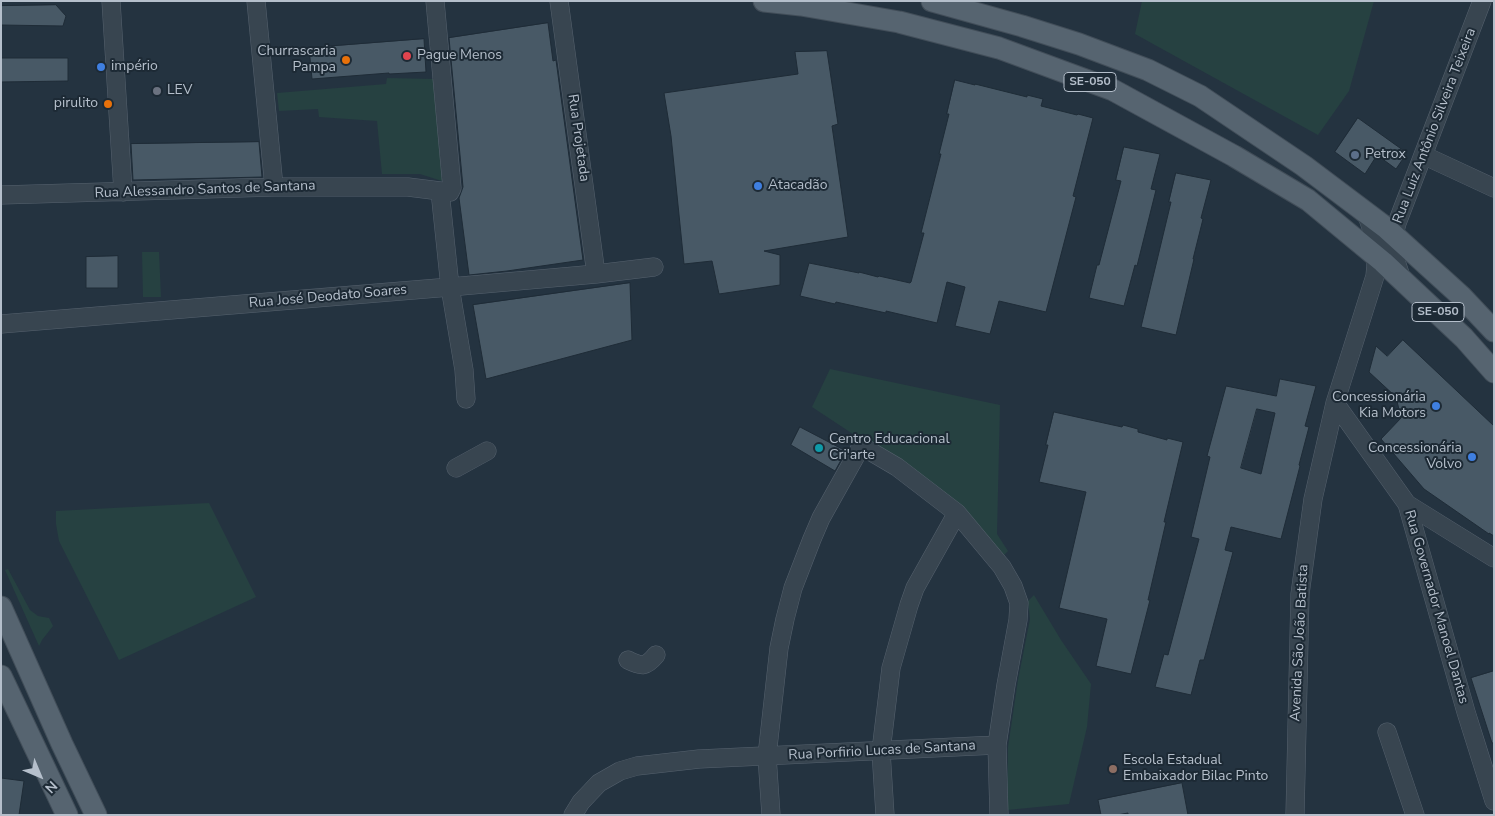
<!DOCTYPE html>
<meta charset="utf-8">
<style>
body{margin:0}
#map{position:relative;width:1495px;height:816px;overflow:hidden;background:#243340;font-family:"Nunito Sans",sans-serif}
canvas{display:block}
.frame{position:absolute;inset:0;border:2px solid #b5bfcb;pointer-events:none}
.north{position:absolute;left:15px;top:751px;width:50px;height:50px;-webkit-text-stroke:4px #1d2a35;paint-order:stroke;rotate:135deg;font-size:14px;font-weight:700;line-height:20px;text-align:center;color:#b5bfcb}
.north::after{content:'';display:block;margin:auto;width:18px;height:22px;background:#b5bfcb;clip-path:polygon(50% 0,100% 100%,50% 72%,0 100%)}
</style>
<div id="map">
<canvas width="1495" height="816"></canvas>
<div class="frame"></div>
<div class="north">N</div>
</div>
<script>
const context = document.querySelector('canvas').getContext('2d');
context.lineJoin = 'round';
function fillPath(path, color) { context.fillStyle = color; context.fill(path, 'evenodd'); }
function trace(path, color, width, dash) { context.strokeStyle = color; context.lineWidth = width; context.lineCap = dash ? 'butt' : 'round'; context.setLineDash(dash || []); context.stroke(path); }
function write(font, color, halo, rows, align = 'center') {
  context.font = font + ' "Nunito Sans",sans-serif'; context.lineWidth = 4; context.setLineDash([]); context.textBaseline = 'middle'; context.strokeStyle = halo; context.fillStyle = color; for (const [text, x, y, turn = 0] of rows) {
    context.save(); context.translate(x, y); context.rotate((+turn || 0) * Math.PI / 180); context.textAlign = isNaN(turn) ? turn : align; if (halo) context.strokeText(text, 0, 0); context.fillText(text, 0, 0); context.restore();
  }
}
const green = new Path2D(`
 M1142,1H1374L1349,91L1318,135L1135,34Z
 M387,78L434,79L448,183L420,174H382L377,121L319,117L318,109L279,111L277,93L386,84Z
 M142,252H159L161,297H143Z
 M830,369L1000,405L997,534L1008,551L1002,557L953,500L812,407Z
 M209,503L256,597L119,660L59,541L56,524V511Z
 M8,569L30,610L38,616L49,618L53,626L42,640L39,646L5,570Z
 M1034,595L1061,640L1091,684L1087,727L1069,804L1007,810L1008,747L1018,680L1030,619L1028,601Z`);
const building = new Path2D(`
 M56,5L66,16L63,26L1,25V6Z
 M548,23L553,61L556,60L583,260L507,271L469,275L459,198L463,187L449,38Z
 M424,39L426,72L389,74V73L312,79L309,48Z
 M827,51L838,124L832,126L848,237L764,251L780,255V285L719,294L712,261L684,264L671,136L664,93L798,74L795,52Z
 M1,58H68V81L1,82Z
 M955,80L975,85V84L1027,97V95L1043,99L1041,106L1077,115L1078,114L1093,118L1073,196L1076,197L1046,312L999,301L990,334L955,326L965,287L947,282L937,323L886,311V313L836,302L835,304L800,296L809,263L859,273V272L878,277L879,276L910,283L911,282L924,233H921L941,154H939L949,114H947Z
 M1358,118L1407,153L1396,169L1377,155L1365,174L1335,152Z
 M259,142L262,177L133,180L131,144Z
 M1124,147L1160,154L1151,189L1156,190L1137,266L1135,265L1124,306L1089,298L1097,265H1099L1121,181L1116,180Z
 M1176,173L1211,180L1201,218L1203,219L1193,259H1194L1176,335L1141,327L1171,202H1169Z
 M118,256V288H86V257Z
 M630,283L632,340L486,379L473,305Z
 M1403,340L1494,426V536L1489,533V534L1424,489L1381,439L1401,418L1396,397L1369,372L1376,346L1387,356Z
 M1280,379L1316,386L1305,426L1309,427L1299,465L1300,466L1281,539L1231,527L1225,550L1233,552L1204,660H1200L1191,695L1155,687L1164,654L1168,655L1199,539L1191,537L1210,457L1207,456L1226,386L1276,396ZM1257,409L1275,413L1261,474L1241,468Z
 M1054,412L1122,427L1123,425L1138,429V432L1167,440V438L1183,442L1164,522H1166L1148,600H1150L1131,674L1096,666L1107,619L1059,608L1086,492L1039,482L1048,445H1046Z
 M800,427L846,451L835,471L791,445Z
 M1494,671V743H1492L1471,678Z
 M1,778L24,781L19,815H1Z
 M1182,783L1188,815H1128V813L1117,815H1101L1098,800Z`);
const minor = new Path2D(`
 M111,1L123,192
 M256,1L274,187
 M435,1L452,188L450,192L440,191
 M559,1L596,274
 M1423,155L1494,188
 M1,195L274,187H408L440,191L450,287L464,370L466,399
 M1402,280L1393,252L1392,242L1397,223L1482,1
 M1,324L450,287L596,274L654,267
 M1335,403L1407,504L1466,712L1494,801
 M456,468L487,451
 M1407,504L1494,558
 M628,660C642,667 646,667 656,655
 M1387,732L1415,815
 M573,815L581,802L599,783L620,771L637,766L699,759L997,745
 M771,815L767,756L779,648L785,619L793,588L812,539L821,518L859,450L863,447L897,467L957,513L1002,567L1013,586L1019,603L1018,620L1006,685L997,745L999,815
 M885,815L881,751L891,668L909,605L915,588L957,513
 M1295,815L1300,594L1313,499L1335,403L1375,276C1378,249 1375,237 1366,213`);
const major = new Path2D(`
 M764,1L801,5L899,22L999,48L1113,90L1234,156L1308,200L1383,262L1464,338L1494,372
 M932,1L1022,26L1079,44L1148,70L1200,96L1304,166L1385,227L1461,296L1494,331
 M1,607L62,744L96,815
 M1,676L67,815`);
const markers = [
 [407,56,5,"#e0444e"],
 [346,60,5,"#e8710a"],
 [101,67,5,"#3f7fe0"],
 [157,91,5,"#6b7280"],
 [108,104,5,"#e8710a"],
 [1355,155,5,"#5c6f8a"],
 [758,186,5,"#3f7fe0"],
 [1436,406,5,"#3f7fe0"],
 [819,448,5,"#0f9aa8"],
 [1472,457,5,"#3f7fe0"],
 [1113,769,5,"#8d6e63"]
];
const shields = [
 [1090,82,52],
 [1438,312,52]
];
const shieldNames = [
 ["SE-050",1090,82],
 ["SE-050",1438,312]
];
const poiNames = [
 ["Churrascaria",336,52,"right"],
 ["Pampa",336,68,"right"],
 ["Pague Menos",417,56],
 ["império",111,67],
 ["LEV",167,91],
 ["pirulito",98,104,"right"],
 ["Petrox",1365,155],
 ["Atacadão",768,186],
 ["Concessionária",1426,398,"right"],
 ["Kia Motors",1426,414,"right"],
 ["Centro Educacional",829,440],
 ["Cri'arte",829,456],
 ["Concessionária",1462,449,"right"],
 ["Volvo",1462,465,"right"],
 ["Escola Estadual",1123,761],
 ["Embaixador Bilac Pinto",1123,777]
];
const streetNames = [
 ["Rua Luiz Antônio Silveira Teixeira",1435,126,-69],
 ["Rua Projetada",578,138,82],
 ["Rua Alessandro Santos de Santana",205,190,-2],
 ["Rua José Deodato Soares",328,297,-5],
 ["Rua Governador Manoel Dantas",1436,607,74],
 ["Avenida São João Batista",1300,643,-87],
 ["Rua Porfirio Lucas de Santana",882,751,-3]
];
fillPath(green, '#264141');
fillPath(building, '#485966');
trace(building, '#1f2c37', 1);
trace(minor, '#56626e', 19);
trace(major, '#424e59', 23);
trace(minor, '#384550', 18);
trace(major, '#566470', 21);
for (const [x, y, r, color] of markers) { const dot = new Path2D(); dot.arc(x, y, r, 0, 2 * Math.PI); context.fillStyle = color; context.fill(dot); trace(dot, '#1d2a35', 2); }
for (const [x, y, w] of shields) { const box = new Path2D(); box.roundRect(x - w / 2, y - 9.5, w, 19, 4); context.fillStyle = '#1d2a35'; context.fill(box); trace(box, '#b5bfcb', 1); }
write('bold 12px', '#b5bfcb', null, shieldNames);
write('14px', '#b5bfcb', '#1d2a35', poiNames, 'left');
write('14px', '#b5bfcb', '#1d2a35', streetNames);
</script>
